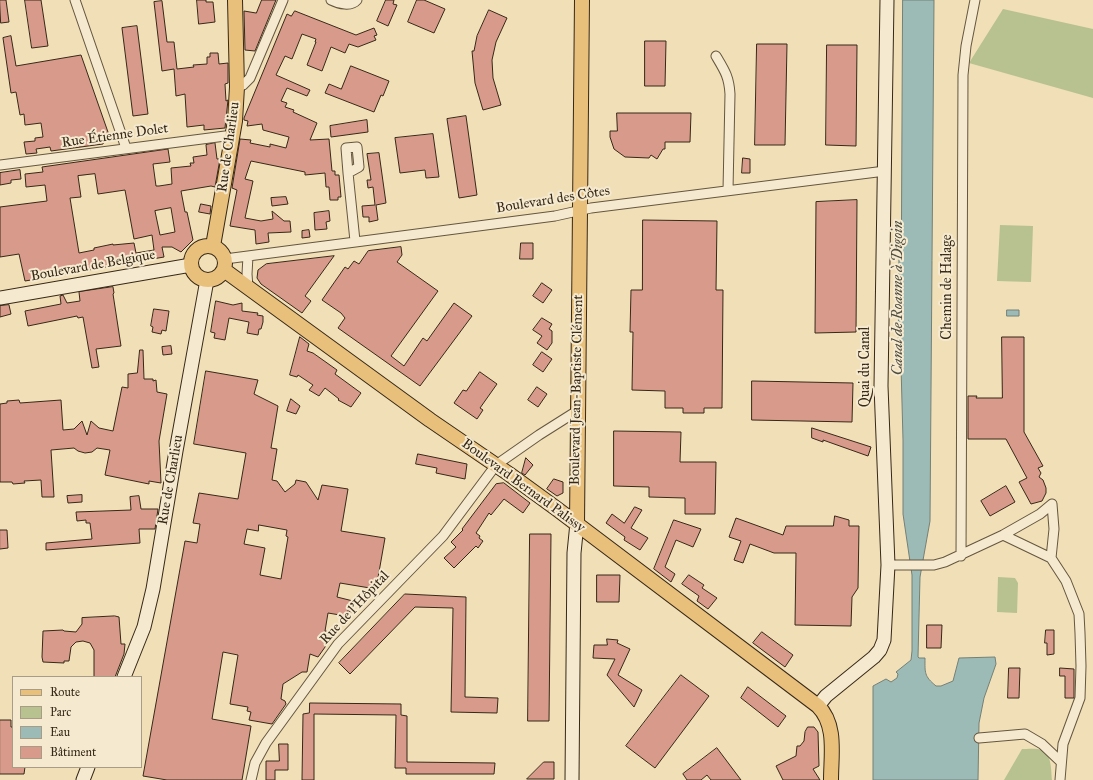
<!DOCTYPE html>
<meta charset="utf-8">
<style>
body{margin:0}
#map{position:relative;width:1093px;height:780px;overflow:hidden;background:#f0dfb7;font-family:"IM FELL Great Primer",serif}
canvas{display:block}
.legend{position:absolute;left:12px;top:676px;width:130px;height:92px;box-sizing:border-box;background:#f5ead0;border:1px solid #a99c86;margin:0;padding:5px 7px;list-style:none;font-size:12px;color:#372817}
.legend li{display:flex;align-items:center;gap:8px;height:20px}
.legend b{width:20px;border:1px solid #a99c86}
</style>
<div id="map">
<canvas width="1093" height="780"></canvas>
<ul class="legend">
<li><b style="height:5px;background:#e8c07c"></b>Route</li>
<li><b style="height:11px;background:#b7c290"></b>Parc</li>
<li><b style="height:11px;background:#9dbbb6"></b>Eau</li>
<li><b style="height:11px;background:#d89b8b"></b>Bâtiment</li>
</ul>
</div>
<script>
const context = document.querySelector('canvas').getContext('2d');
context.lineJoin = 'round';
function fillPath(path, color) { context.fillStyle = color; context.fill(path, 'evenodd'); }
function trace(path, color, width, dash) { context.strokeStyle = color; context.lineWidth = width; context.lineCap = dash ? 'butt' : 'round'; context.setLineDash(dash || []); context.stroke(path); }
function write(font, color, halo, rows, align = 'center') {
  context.font = font + ' "IM FELL Great Primer",serif'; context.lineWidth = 4; context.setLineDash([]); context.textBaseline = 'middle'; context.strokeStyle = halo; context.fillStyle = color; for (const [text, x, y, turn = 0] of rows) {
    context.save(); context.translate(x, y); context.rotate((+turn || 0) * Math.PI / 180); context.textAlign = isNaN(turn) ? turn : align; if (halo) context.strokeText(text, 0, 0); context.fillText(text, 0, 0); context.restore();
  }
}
const green = new Path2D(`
 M1003,9L1093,29V98L969,63Z
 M1000,225L1033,226L1031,282L997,281Z
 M998,577L1015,578L1018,583L1017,613L997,612Z
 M1022,749C1027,749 1037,748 1042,750C1052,755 1051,770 1052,780H1004Z`);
const water = new Path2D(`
 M903,0H934L930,521L920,577L918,657L919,658H925C925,673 924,676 936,686H941L953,681L959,658L995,657L996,664L984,698L979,723L978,780H873V686L886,679L891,682L897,678L898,674L896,672L911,660L912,651V575L903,514V440L901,366H898L899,254L901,253Z
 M1007,310H1019V316H1007Z`);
const building = new Path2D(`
 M0,0H6L9,22L1,23Z
 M25,0H41L48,46L32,48Z
 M197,0H206V2H213L215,22L199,24Z
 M262,0H276L255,51L245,50L244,11L256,13Z
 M386,0H394L393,4L397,5L388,26L377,21Z
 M417,0H424L445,9L434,33L408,22Z
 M162,1L167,42H174L177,69L194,67L193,65L207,64V57H210V53H218L219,64L228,63V83L225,84L226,101L228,100L225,128L204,130V125L187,127L185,94L176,96L174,69L162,71L154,2Z
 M489,10L507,18L496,42L492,60L493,78L501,105L483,110L475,83L472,51H474L477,36Z
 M295,11L356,35L374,28L377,35L374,36L376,40L358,47L349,44L345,53L331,47L322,71L307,65L316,42H315L316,39L302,34L292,59L285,56L276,75L310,90L307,96L287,88L281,101L287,103L285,107L294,110L293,112L317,123L310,140L329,139L332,171H335V175H339L341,197H338V200H330L329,187H326L325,173L305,175V172L251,161L245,179L253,181L245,218L261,221L273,219L272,211L284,221H290L291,232L268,233L269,242L256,244L255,230L230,226L237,190L232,188L240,139L251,140L250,143L270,147V144L286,148L289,137L263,130L262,124L247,126L248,121L244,120V118L287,14L291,16Z
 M137,26L148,114L133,116L122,28Z
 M11,36L16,66L81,55L109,135L103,144L51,151L50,147L36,149L37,153L26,154L24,142L35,141V138L43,137L41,123L25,125L24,114L20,115L16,92L11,93L3,38Z
 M645,41H666L665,86H645Z
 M757,44H787L785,145H755Z
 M827,45H857L856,146L826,145Z
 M351,66L389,81L383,96L381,95L374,112L325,93L329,84L341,89Z
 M617,113H691L690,142H665V149H663L657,159L651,155L649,158L625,157L614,149L610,137V131H617Z
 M466,116L477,195L459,198L447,119Z
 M367,120L368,132L331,137L330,126Z
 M433,134L439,177L426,178L425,170L400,173L395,138Z
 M215,143L217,159H220L215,187L211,186L181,191L185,212H187L193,240L181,252L172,247H162L164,257L25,281L19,254L0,257V207L47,201L45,185L26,187L25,174L43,172L42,167L168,149L170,162L153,164L156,186H159L172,184L171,168L191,166L190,163H194L193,157L207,155L206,145ZM95,174L98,194L125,190L134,239L152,235L154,250L136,253L134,243L113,245V244L94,248V250L79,253L70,198L81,197L78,176ZM171,208L175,232L160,235L155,211Z
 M379,153L386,203L376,205L378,220L369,222V217H363L362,206L375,205L373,187L368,188L367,180H371L367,154Z
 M743,158L750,159V173H742Z
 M20,170L21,179L11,180V183L0,185V173Z
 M286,197L288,204L272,206L271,198Z
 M857,200L856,332L815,333L816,202Z
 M201,204L211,206L210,214L199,212Z
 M329,211L330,221L326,222L327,229L315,230L314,213Z
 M643,220L717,221L716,290H723L722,408H704V413H683V408H665V391L632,390L633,332H630L631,290H642Z
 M309,230L310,237L302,238V231Z
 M521,243H533V259H520Z
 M401,247L402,255L397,262L438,291L391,356L404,366L423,338L427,341L454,303L472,316L420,386L338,328L345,318L341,313L322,300L345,267L348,269L354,261L359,264L368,251Z
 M334,256L305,296L311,301L302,313L261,284L257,278L258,270L266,264Z
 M542,283L552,290L543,303L533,296Z
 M113,287L114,293L113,294L121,346L96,349L99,367L92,368L83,317L78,318L77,316L28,326L25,311L61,304L60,296L63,295L67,303L80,301L79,292Z
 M216,301L233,305L242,303V311L258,313L257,315L263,316V322L261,329H259L258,335L247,333L249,322L229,318L225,340L214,338L215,333L211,332Z
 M9,305L11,314L0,317V306Z
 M154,309L169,311L166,331L162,330L161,334L152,332L153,327L151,326Z
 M542,318L552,324L549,329L552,331V343L547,350L537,343L542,336L533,330Z
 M300,337L309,344L307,351L313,353L337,370L335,374L361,393L351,407L338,400L339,399L325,388L319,396L309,390L313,385L298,375L297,377L290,375Z
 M1002,337H1024V432L1043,466L1038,468L1041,473L1039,477L1043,480L1046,488V493L1042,501L1031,504L1019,482L1027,478L1006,439H968V396H977L976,398H1002Z
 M171,346L172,354L163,355L162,347Z
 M140,350H143L144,379H153V381L156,380L157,392L167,394L159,441L161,483L149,481V484L105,475L110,450L97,448L92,452L85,453L78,451L74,448L51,450L54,497H42L41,480L24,481L25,483L13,484L12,482H0V404L7,403V401L19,400L20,403L61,400L63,430L74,429L82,421L87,435L91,421L99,428L113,431L122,387L128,388V374L137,373Z
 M542,352L552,359L543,372L533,365Z
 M206,371L258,380L254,394L278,406L271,448L277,449L272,480L277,481L285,492L295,484L296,480L306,482L318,500L322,485L348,489L341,531L385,538L376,589L340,583L337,597L353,601L352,612L347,611L346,616L328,613L325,631L335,633L318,657L310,654L307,672H302L283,684L281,699L285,701L286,704L272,724L249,720L251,712L247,711L248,707L230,704L238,655L223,652L212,719L251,726L242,780H167L143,776L185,541L197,543L200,524L193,523L199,493L238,499L246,453L194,444ZM259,525L287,530L286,536L288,537L281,579L260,575L265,548L244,544L247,529L258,531Z
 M480,372L497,384L480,408L483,410L477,419L454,403L463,390L466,391Z
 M752,381L853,383L852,422L752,420Z
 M537,387L547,394L538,407L528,400Z
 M291,399L300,406L296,414L287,411Z
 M812,428L871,447L868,456L823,440V442L812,438Z
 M614,431L681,432L680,462H716L715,514H685V498L649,497V487L614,486Z
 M418,454L467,464L465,479L436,473L437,468L416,464Z
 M526,458L533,465L525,475L522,473Z
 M554,479L563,482V493L557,496L547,489Z
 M504,483L530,503L523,513L504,499L491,515L489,513L476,533L480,536L479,538L483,541L478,548L476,546L454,568L444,558L456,547L451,542L463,530L462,529L496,484Z
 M1006,486L1015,502L990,516L981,501Z
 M82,495V502L68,503L67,496Z
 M139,496L141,509H158L155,529H139L140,543L46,550V543L92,539L90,523H86V520L77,521L76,512L131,510L130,497Z
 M635,507L642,510L631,528L648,538L640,550L624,540L625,537L606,523L612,514L624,523Z
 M835,516L849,520V526H859L858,588L852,597L851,626L795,625L796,553H774L750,544L743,563L734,560L741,541L729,537L736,518L783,535L786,526H833Z
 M674,520L701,529L693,547L676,540L665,567L675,574L671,582L654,569Z
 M0,530H7L8,548L0,549Z
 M530,534H551L549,721H528Z
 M597,575H620L619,602H597Z
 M689,575L704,585L702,588L717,598L708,609L697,601L699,596L682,584Z
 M405,594L466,597L465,697L498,698L497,713L451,712L453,608L415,607L350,674L339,663Z
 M115,616L119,617L121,644H125L124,654L115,677H94V650L90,643L83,641L76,642L71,647L69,661H64V663L43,662L42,657L43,631L63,630L64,631L76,632L82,624V618Z
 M927,625H942L941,648H927Z
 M1046,630H1054V654L1047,655V643H1045Z
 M762,632L793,655L785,667L753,643Z
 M607,639L618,640L617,643L630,649L618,675L642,690L634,707L607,675L615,659L593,658L594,645H607Z
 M1009,668H1020L1019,698H1008Z
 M1060,668L1074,669V698H1065V676H1060Z
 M681,675L709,696L655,768L626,746Z
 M748,687L786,716L778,727L741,698Z
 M310,703L401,704V715L407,716V762L495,763L494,774H406V768H395L396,715L314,714V780H302L303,714L309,713Z
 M0,720H11V727H13V767H25L24,774H0Z
 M808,727H814L818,732L819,766L813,769L820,780H783L776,766L796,756L797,746H800L804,741L805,732Z
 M279,744H288V770H275V780H266V761H279Z
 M717,748L741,780H711L707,775L701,780H687L683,774Z
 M544,762H554V779H527Z`);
const street = new Path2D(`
 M75,0L126,148
 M331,0C339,4 351,7 357,0
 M716,56C725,71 729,77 730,94L728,190
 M237,87L243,85L250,78L283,0
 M0,165L233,135
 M348,173L346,148L357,147L359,167L348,173L355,241
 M248,256L247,274L248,288
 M225,259L555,216L591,208L885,171
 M1003,535L1051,558
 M961,556L963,75L966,46L975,0
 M1051,558L1066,581L1079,614L1080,633L1081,666L1080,698L1063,744L1060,780
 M1051,558L1054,529L1052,504
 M888,565H934L945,562L1003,535L1040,514L1052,504
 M979,738L1025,734L1042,744L1060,761
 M251,780L255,763L266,743L338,644L443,536L496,465L539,435L577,411`);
const secondary = new Path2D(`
 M0,298L191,265
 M124,677L144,627L153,589L176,451L207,280
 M818,706L826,696L874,657L880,650L884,640L888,565L881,386L887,0
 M83,780L88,767
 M572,780L574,553L577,523`);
const primary = new Path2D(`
 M191 263a17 17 0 1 1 34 0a17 17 0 1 1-34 0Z
 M213,246L235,121L237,87L235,0
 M224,270L430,420L509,474L557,509L818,706C837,725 831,755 831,780
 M577,523L582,0`);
const streetNames = [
 ["Rue Étienne Dolet",115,136,-8],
 ["Rue de Charlieu",229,147,-82],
 ["Boulevard des Côtes",553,200,-9],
 ["Boulevard de Belgique",93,266,-10],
 ["Chemin de Halage",948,287,-90],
 ["Quai du Canal",866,367,-90],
 ["Boulevard Jean-Baptiste Clément",577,390,-89],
 ["Rue de Charlieu",171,480,-80],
 ["Boulevard Bernard Palissy",523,486,36],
 ["Rue de l'Hôpital",355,608,-47]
];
const waterNames = [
 ["Canal de Roanne à Digoin",898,298,-90]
];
fillPath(green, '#b7c290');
fillPath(water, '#9dbbb6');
trace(water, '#748076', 1);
fillPath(building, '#d89b8b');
trace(building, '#372817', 1);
trace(street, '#65563f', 11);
trace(secondary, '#372817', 15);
trace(primary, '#372817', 16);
trace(street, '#f5ead0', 9);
trace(secondary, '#f5ead0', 13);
trace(primary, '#e8c07c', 14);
write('14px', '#372817', '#f5ead0', streetNames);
write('italic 15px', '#504d3f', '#f5ead0', waterNames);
</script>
